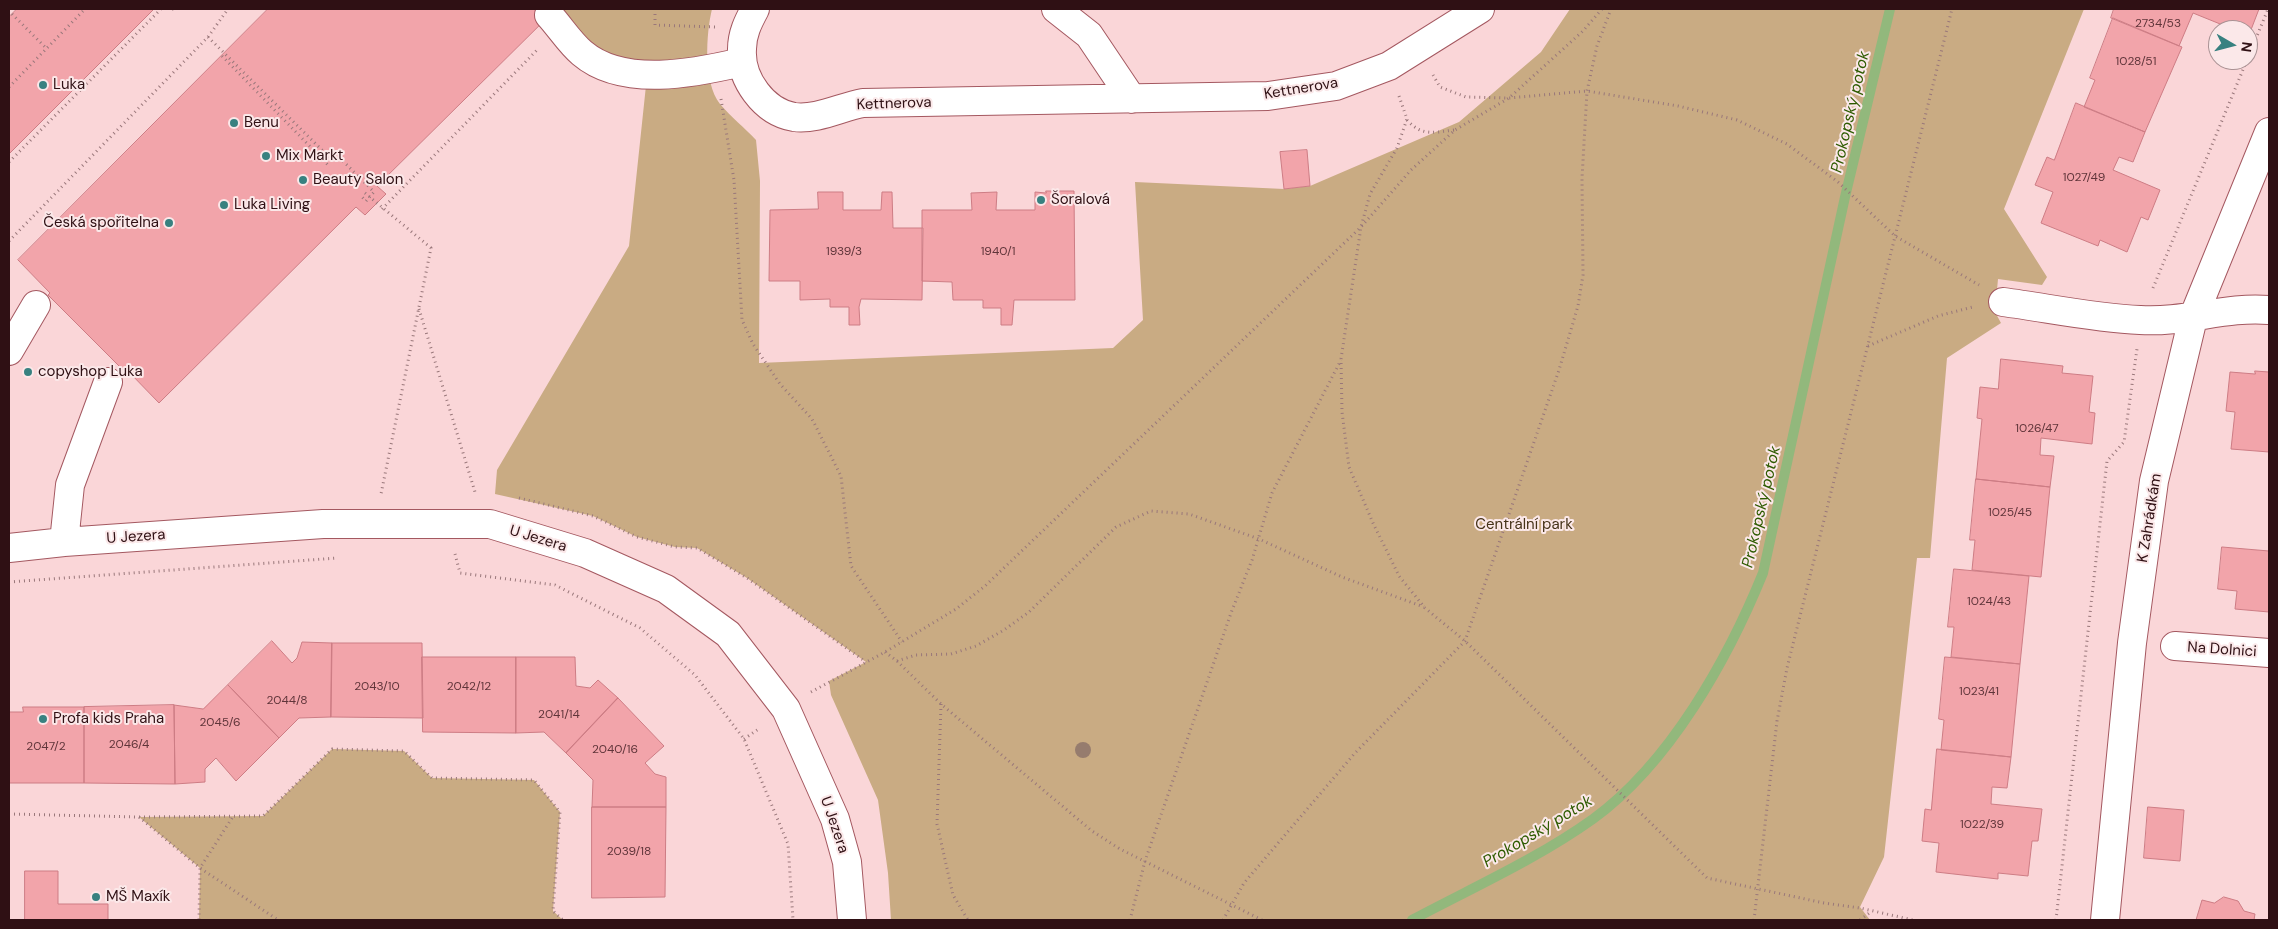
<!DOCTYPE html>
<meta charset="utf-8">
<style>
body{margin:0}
#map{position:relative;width:2278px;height:929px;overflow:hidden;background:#fad6d8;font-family:"DM Sans",sans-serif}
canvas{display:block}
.frame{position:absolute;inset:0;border:10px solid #2f1014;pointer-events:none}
.north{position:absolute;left:2208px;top:20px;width:50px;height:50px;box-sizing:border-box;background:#fbe8e9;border:1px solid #a99294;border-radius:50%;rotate:98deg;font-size:14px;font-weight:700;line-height:20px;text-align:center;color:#2f1014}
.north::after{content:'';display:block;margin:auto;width:18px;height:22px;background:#388180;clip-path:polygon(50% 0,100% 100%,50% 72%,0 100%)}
</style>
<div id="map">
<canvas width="2278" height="929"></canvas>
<div class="frame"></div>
<div class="north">N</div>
</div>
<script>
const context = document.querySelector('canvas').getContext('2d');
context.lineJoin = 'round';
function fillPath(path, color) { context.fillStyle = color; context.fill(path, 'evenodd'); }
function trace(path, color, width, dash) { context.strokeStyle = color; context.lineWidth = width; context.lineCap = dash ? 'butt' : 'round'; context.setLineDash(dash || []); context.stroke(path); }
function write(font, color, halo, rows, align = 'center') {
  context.font = font + ' "DM Sans",sans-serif'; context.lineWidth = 4; context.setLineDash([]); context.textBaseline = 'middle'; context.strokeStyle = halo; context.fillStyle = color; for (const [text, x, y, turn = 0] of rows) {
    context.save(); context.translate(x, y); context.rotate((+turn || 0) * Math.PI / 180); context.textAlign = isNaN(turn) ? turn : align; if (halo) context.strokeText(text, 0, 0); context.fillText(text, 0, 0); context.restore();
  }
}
const green = new Path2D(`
 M556,9H712C706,34 703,82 720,104C731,117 745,128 756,140L760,181L759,363L1113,348L1143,320L1135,182L1284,189L1310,186L1459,122L1541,52L1570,9H2084L2004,209L2047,277L2042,285L1998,279L1995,312L2001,323L1947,358L1930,558H1917L1884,857L1860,907L1870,920H891L888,873L878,800L831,695L829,681L866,662L747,578L697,548L675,547L637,537L593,516L495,494L497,470L629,246L647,76L611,70Z
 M332,749L404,751L432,778L534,780L560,812L553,911L563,920H199L200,868L139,817L263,816Z`);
const stream = new Path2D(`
 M1412,920C1472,888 1537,859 1593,819C1670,763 1728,659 1763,573L1845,197L1890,9`);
const building = new Path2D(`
 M17,9H154L9,154V17Z
 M268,9H556L377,186L386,194L365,215L356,207L159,403L128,371L126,373L48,295L50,293L18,260Z
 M2114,9H2259L2249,35L2248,30H2235L2193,13L2179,46L2111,18Z
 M2113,18L2182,47L2145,132L2084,107L2095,80L2090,78Z
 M2076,103L2145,132L2133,162L2119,157L2113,170L2160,190L2148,220L2141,217L2127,252L2100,240L2098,246L2041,223L2053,192L2035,185L2047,157L2054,160Z
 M1307,150L1310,186L1284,189L1280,152Z
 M1046,191H1074L1075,300H1014L1012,325H1001V308H983V300H953L952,282L922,281V210H972L971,193L997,192L996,210H1035V192L1046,193Z
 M818,192H843V210H881L882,192H892L893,228H923L922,300L861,299L859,307L860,325H849V307H830V299L800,300V281H769L770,210L818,209Z
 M2001,359L2063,366L2062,373L2093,376L2089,412L2095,413L2092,444L2041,438L2040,455L2054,456L2050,487L1976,479L1982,419L1977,418L1980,387L1998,389Z
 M2255,371L2269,372V452L2231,449L2235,412L2226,411L2230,372L2255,374Z
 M1976,479L2050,487L2041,577L1972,570L1975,540H1970Z
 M2222,547L2269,551V612L2235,609L2237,591L2218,589Z
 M1954,569L2029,576L2020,664L1951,657L1954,627H1948Z
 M272,641L292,663L297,658L302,642L332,643L331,717L299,718L279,738L228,685Z
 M332,643H422L423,718L331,717Z
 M422,657H516V733L423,732Z
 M516,657H575L576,686L590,688L598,680L618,698L566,753L544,732L516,733Z
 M1945,657L2020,664L2011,757L1941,750L1944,720L1939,719Z
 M228,685L279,738L236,781L216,758L205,769V782L175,784L174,705L203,709Z
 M618,698L664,746L645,763L655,774L666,777V807H592L593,780L566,753Z
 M174,705L175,784L84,783V707Z
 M23,707H84V783H9V712H23Z
 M1937,749L2011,757L2007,788L1992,787L1991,804L2042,809L2038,841H2032L2028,876L1998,873V879L1936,872L1939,843L1922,841L1925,809L1931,810Z
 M592,807H666L665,897L592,898Z
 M2148,807L2184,810L2180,861L2144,858Z
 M25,871H58V904H108V920H25Z
 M2224,897L2238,901L2244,911L2255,914L2254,920H2196L2202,900L2214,903Z`);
const path = new Path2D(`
 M173,9L177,12
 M655,9V25L715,27
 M12,14L46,48
 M208,37L333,161L338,156L374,192L366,201L362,197
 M222,56L329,166
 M2248,58L2268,9
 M1433,75L1440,87L1466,97L1509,98L1587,91L1678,106L1737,120L1787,144L1838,182L1895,236L1979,285
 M9,87L85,9
 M1399,96L1407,119L1397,148L1370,194L1361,227L1341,359L1342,412L1349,467L1373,523L1399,576L1425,608L1465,641L1707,878L1824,903L1860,908L1913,920
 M721,99L734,180L742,320L753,344L780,384L812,419L841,476L851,566L902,642
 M1407,120C1422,137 1435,132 1455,130
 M9,162L161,9
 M365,193L431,248L381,494
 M382,209L538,49
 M9,241L208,37L228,9
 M2153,288L2247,60
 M419,309L475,492
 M1868,346L1938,316L1973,307
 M519,498L593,516L637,537L675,547L697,548L747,578L866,662
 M455,554L460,573L555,585L640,628L695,675L744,739L788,844L793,920
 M9,582L337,558
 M885,652L897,661L941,704L1092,831L1120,849L1262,920
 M897,661L916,655L951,654L976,646L1004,630L1029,612L1116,527L1151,511L1189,514L1259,539L1342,577L1424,607
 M811,692L885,652L956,609L985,586L1361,227L1411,170L1455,130L1509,98L1583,31L1602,9
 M941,704L937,824L953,895L968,920
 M744,739L760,728
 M9,814L139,817L200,868L199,920
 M139,817L263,816L332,749L404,751L432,778L534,780L560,812L553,911L563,920
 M232,818L200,868L278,920
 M1130,920L1145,861L1231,613L1252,560L1272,493L1341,360
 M1223,920L1244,883L1355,753L1465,641L1559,370L1578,306L1583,275L1582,178L1587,91L1597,46L1611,9
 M1754,920L1777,721L1787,668L1952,9
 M1860,920L1872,911
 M2056,920L2107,461L2124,442L2137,349`);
const minor = new Path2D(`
 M755,9C748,22 742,34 742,49C740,79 764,112 794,117C817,120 841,107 863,103L1268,96L1336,86L1389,66L1480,9
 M1056,9L1089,35L1132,99
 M549,15C560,27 570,43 582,53C623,88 695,73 742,62
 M2003,302C2048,308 2094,318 2140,320C2184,323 2226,306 2269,310
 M9,351L36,305
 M64,542L70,485L108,382
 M9,548L64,542L323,524H490L585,553L666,589L728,634L786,709L835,819L847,862L852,920
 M2175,646L2269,653
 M2105,920L2132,643L2154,481L2193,318L2269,132`);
const trees = [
 [1083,750]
];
const markers = [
 [43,85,5,"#388180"],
 [234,123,5,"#388180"],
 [266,156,5,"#388180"],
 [303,180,5,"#388180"],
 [1041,200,5,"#388180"],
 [224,205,5,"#388180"],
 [169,223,5,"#388180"],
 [28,372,5,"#388180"],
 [43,719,5,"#388180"],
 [96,897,5,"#388180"]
];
const numberNames = [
 ["2734/53",2158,24],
 ["1028/51",2136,62],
 ["1027/49",2084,178],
 ["1939/3",844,252],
 ["1940/1",998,252],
 ["1026/47",2037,429],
 ["1025/45",2010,513],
 ["1024/43",1989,602],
 ["2043/10",377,687],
 ["2042/12",469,687],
 ["1023/41",1979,692],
 ["2044/8",287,701],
 ["2041/14",559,715],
 ["2045/6",220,723],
 ["2046/4",129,745],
 ["2047/2",46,747],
 ["2040/16",615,750],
 ["1022/39",1982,825],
 ["2039/18",629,852]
];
const poiNames = [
 ["Luka",53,85],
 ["Benu",244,123],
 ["Mix Markt",276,156],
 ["Beauty Salon",313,180],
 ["Šoralová",1051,200],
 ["Luka Living",234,205],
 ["Česká spořitelna",159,223,"right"],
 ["copyshop Luka",38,372],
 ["Profa kids Praha",53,719],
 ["MŠ Maxík",106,897]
];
const streetNames = [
 ["Kettnerova",1301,89,-9],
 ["Kettnerova",894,104,-2],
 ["K Zahrádkám",2150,518,-81],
 ["U Jezera",136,537,-4],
 ["U Jezera",538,539,17],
 ["Na Dolnici",2222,650,4],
 ["U Jezera",834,825,71]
];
const parkNames = [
 ["Centrální park",1524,525]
];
const waterNames = [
 ["Prokopský potok",1851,112,-77],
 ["Prokopský potok",1762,507,-77],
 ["Prokopský potok",1538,832,-31]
];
fillPath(green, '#c9ab83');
trace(stream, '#92b87c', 10);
fillPath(building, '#f2a4aa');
trace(building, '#cd7c84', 1);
trace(minor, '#a45860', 30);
trace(path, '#99777a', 3, [1, 4]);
trace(minor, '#fff', 28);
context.fillStyle = '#967c6e';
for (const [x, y] of trees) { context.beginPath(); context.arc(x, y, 8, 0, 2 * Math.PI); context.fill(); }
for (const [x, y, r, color] of markers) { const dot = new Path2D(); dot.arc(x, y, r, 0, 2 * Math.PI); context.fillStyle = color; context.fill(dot); trace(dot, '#fbe8e9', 2); }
write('12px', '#60353a', null, numberNames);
write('15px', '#2f1014', '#fbe8e9', poiNames, 'left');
write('15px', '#2f1014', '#fbe8e9', streetNames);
write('15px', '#453218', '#fbe8e9', parkNames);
write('italic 16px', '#2e5b00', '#fbe8e9', waterNames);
</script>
